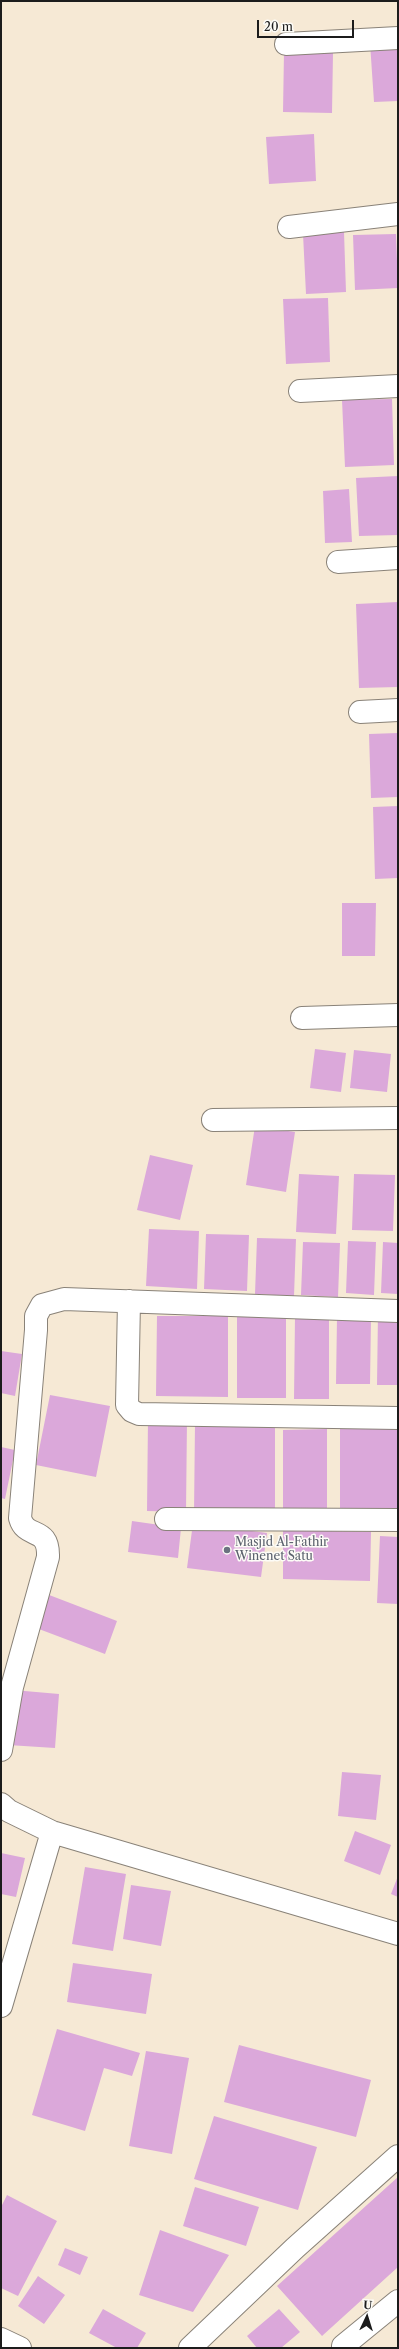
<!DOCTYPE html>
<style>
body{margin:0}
#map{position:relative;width:399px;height:2349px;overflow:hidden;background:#f6e9d5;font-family:"Libre Caslon Text",serif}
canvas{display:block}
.frame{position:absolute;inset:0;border:2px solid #1c1c1c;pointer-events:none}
.north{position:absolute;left:347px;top:2297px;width:40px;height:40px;-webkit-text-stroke:3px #fdfcf7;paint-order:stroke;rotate:4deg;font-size:11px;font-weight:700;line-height:16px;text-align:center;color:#1c1c1c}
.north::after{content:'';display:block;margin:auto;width:14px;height:18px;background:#1c1c1c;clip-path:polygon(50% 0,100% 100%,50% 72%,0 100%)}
.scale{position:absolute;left:257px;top:20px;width:97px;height:18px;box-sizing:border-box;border:2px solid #1c1c1c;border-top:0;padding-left:5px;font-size:12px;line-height:14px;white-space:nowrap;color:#1c1c1c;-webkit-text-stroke:3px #fdfcf7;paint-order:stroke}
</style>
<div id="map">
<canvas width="399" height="2349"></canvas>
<div class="frame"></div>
<div class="north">U</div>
<div class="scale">20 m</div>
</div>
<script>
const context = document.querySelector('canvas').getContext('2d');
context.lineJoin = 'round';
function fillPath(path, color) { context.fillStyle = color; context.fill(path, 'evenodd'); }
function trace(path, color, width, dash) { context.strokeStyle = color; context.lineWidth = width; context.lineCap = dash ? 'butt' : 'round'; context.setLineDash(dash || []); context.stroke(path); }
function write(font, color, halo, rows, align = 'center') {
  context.font = font + ' "Libre Caslon Text",serif'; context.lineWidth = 3; context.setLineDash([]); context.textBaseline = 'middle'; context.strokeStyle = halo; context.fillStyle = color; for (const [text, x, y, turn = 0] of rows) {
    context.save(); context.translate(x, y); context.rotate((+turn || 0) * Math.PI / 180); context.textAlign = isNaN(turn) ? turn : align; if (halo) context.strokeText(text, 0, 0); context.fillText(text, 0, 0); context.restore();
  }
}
const building = new Path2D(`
 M398,42V101L374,102L370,43Z
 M284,52L333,53L332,113L283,112Z
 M314,134L316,181L269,184L266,137Z
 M344,232L346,292L306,294L303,234Z
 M396,234L398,288L355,290L353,235Z
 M328,298L330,362L286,364L283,299Z
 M392,399L394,465L345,467L342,400Z
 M398,476V535L359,536L356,478Z
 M349,489L352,542L325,543L323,491Z
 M398,602V687L359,688L356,604Z
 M398,733V797L371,798L369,734Z
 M398,806V878L375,879L373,807Z
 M342,903H376L375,956H342Z
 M315,1049L346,1053L341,1092L310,1088Z
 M354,1050L391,1054L387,1092L350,1088Z
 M255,1126L295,1132L286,1192L246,1185Z
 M150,1155L193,1165L180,1220L137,1210Z
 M299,1174L339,1176L336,1234L296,1232Z
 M354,1174L395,1175L393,1231L352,1230Z
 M149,1229L199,1231L197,1289L146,1286Z
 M206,1234L249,1235L247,1291L204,1289Z
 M257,1238L296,1239L294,1296L255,1294Z
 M348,1241L376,1242L374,1295L346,1293Z
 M303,1242L340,1243L338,1297L301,1295Z
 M383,1242L398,1243V1294L381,1293Z
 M378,1313H398V1385H377Z
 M157,1316H228V1397L156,1396Z
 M237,1316L286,1317V1398H237Z
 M295,1317H329V1399H294Z
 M337,1318H371L370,1384H336Z
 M1,1351L22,1354L15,1396L1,1393Z
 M50,1395L110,1406L96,1477L36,1465Z
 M148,1419H187L186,1512L147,1511Z
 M195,1424H275V1514L194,1513Z
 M340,1428L398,1429V1514H340Z
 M327,1429V1515H283V1430Z
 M1,1447L15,1450L5,1499L1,1498Z
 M132,1521L181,1528L178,1558L128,1552Z
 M193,1523L267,1533L261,1577L187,1568Z
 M283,1530L371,1532L370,1581L283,1579Z
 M380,1536L398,1537V1604L377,1603Z
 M44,1593L117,1621L105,1654L31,1626Z
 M13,1690L59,1694L55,1748L8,1745Z
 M342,1772L381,1775L376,1820L338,1816Z
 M355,1831L391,1845L380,1875L344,1861Z
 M1,1853L25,1858L16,1897L1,1894Z
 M85,1867L126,1874L113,1951L72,1944Z
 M398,1876V1897L391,1894Z
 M131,1885L171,1891L161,1946L123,1939Z
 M73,1963L152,1974L146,2014L67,2002Z
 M57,2029L140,2053L132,2076L104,2068L85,2131L32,2115Z
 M239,2045L371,2080L356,2137L224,2102Z
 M146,2051L189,2058L172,2154L129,2146Z
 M214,2116L317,2147L298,2210L194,2179Z
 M398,2177V2267L322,2336L277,2286Z
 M195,2187L259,2207L246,2246L183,2226Z
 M7,2195L57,2221L18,2296L1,2288V2207Z
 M160,2230L229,2255L193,2312L139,2295Z
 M65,2248L88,2257L80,2275L58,2265Z
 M38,2276L65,2295L44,2324L18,2306Z
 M103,2309L146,2333L137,2348H117L89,2333Z
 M279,2309L300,2332L281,2348H257L247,2336Z`);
const minor = new Path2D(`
 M286,44L398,38
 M289,227L398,214
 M300,391L398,386
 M338,562L398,558
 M360,712L398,710
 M302,1018L398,1015
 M213,1120L398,1118
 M129,1301L127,1405L132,1411L139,1414L398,1418
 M166,1519L398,1520
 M1,1750L12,1687L48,1557C49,1525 26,1540 20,1518L36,1330V1316L42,1305L64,1299L398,1311
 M1,1804L9,1811L52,1832L398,1934
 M1,2006L52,1832
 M1,2339L20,2348
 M343,2346L398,2301
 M190,2348L295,2248L398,2156`);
const markers = [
 [227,1550,4,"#6b7280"]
];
const worshipNames = [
 ["Masjid Al-Fathir",235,1543],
 ["Winenet Satu",235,1557]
];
fillPath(building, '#dba8da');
trace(minor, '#898278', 24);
trace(minor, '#fff', 22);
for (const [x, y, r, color] of markers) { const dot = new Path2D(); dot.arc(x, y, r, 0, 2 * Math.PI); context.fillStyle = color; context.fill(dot); trace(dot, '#fdfcf7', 1.5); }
write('12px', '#5b616d', '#fdfcf7', worshipNames, 'left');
</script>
